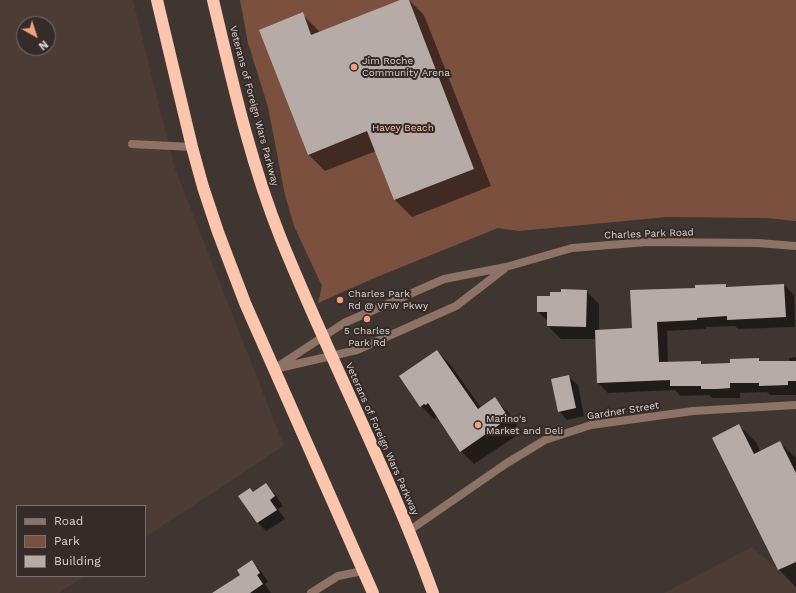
<!DOCTYPE html>
<style>
body{margin:0}
#map{position:relative;width:796px;height:593px;overflow:hidden;background:#3f3632;font-family:"Work Sans",sans-serif}
canvas{display:block}
.legend{position:absolute;left:16px;top:505px;width:130px;height:72px;box-sizing:border-box;background:#352b28;border:1px solid #776f6c;margin:0;padding:5px 7px;list-style:none;font-size:12px;color:#dbd5d2}
.legend li{display:flex;align-items:center;gap:8px;height:20px}
.legend b{width:20px;border:1px solid #776f6c}
.north{position:absolute;left:16px;top:16px;width:40px;height:40px;box-sizing:border-box;background:#352b28;border:1px solid #776f6c;border-radius:50%;rotate:141deg;font-size:11px;font-weight:700;line-height:16px;text-align:center;color:#dbd5d2}
.north::after{content:'';display:block;margin:auto;width:14px;height:18px;background:#f2a17e;clip-path:polygon(50% 0,100% 100%,50% 72%,0 100%)}
</style>
<div id="map">
<canvas width="796" height="593"></canvas>
<ul class="legend">
<li><b style="height:5px;background:#8e7266"></b>Road</li>
<li><b style="height:11px;background:#7b503e"></b>Park</li>
<li><b style="height:11px;background:#b7aba7"></b>Building</li>
</ul>
<div class="north">N</div>
</div>
<script>
const context = document.querySelector('canvas').getContext('2d');
context.lineJoin = 'round';
function fillPath(path, color) { context.fillStyle = color; context.fill(path, 'evenodd'); }
function trace(path, color, width, dash) { context.strokeStyle = color; context.lineWidth = width; context.lineCap = dash ? 'butt' : 'round'; context.setLineDash(dash || []); context.stroke(path); }
function write(font, color, halo, rows, align = 'center') {
  context.font = font + ' "Work Sans",sans-serif'; context.lineWidth = 4; context.setLineDash([]); context.textBaseline = 'middle'; context.strokeStyle = halo; context.fillStyle = color; for (const [text, x, y, turn = 0] of rows) {
    context.save(); context.translate(x, y); context.rotate((+turn || 0) * Math.PI / 180); context.textAlign = isNaN(turn) ? turn : align; if (halo) context.strokeText(text, 0, 0); context.fillText(text, 0, 0); context.restore();
  }
}
const built = new Path2D(`
 M0,0H133L174,166L284,446L145,537V506H17V576H85L59,593H0ZM24,24H48V48H24Z
 M752,547L778,570L796,562V593H664Z`);
const green = new Path2D(`
 M240,0H796V221L766,218L667,217L519,231L498,228L372,279L318,303L322,286L294,226L285,195L268,107L248,43Z`);
const shadow = new Path2D(`
 M403,0H409L424,15L491,186L412,217L395,200L376,151L325,171L308,154L302,14L320,32Z
 M725,285L729,288L784,285L794,295L795,327L738,329L735,326L706,327V329L667,331L668,362H700L703,365L731,364L758,359L761,362H789V358L796,357V395H770L767,392L740,393V398H712L709,395L680,396L675,390L608,393L598,383L596,339H561L548,326V321L538,312L586,291L599,304V331L633,329L696,289Z
 M437,351L450,364L481,408L495,399L508,412L522,432L474,464L461,451L438,416L434,419L421,406Z
 M569,377L578,385L584,416L567,420L559,411Z
 M739,426L756,442L760,451L779,442L796,458V587L779,570L713,438Z
 M266,485L275,494L283,506L278,509L285,519L266,531L257,522L254,493Z
 M252,562L261,571L268,582L265,584L271,593H214L241,575Z`);
const building = new Path2D(`
 M400,0H409L474,169L394,200L367,131L308,155L259,30L303,12L311,35Z
 M726,284V287L784,284L786,317L727,320V316L697,318V320L657,322L659,362L701,361V364L730,363V359L759,358V361H796V381H788V385L759,386V383H730V388L717,389H701V386H670V380L597,383L595,330L632,328L630,290L695,288V285Z
 M561,289L587,290L586,327L547,326V312H537V296H550V292H561Z
 M437,350L478,409L495,397L509,418L460,452L428,403L426,405L424,404L420,407L399,376Z
 M569,375L576,408L558,412L551,379Z
 M739,424L754,454L780,441L796,473V562L778,570L712,438Z
 M266,483L275,496L270,500L277,510L257,523L238,496L250,488L253,492Z
 M252,560L260,573L257,575L263,584L250,593H212L240,575L237,570Z`);
const lane = new Path2D(`
 M132,144L192,147`);
const street = new Path2D(`
 M279,368L357,350L456,306L504,269
 M274,369L344,323L444,279L506,267L572,248L647,242L758,243L796,246
 M410,530L507,463L545,440L591,425L693,411L796,405
 M311,593L338,576L363,571`);
const highway = new Path2D(`
 M157,0L192,147L203,187L218,232L245,303L373,593
 M213,0C232,80 250,162 281,239C329,358 389,472 433,593`);
const markers = [
 [354,67,4,"#f2a17e"],
 [340,300,4,"#f2a17e"],
 [367,319,4,"#f2a17e"],
 [478,425,4,"#f2a17e"]
];
const poiNames = [
 ["Jim Roche",362,61],
 ["Community Arena",362,73],
 ["Charles Park",348,294],
 ["Rd @ VFW Pkwy",348,306],
 ["5 Charles",367,331,"center"],
 ["Park Rd",367,343,"center"],
 ["Marino's",486,419],
 ["Market and Deli",486,431]
];
const streetNames = [
 ["Veterans of Foreign Wars Parkway",254,106,75],
 ["Charles Park Road",649,234,-2],
 ["Gardner Street",623,411,-9],
 ["Veterans of Foreign Wars Parkway",382,439,66]
];
const parkNames = [
 ["Havey Beach",403,128]
];
fillPath(built, '#4c3c35');
fillPath(green, '#7b503e');
fillPath(shadow, '#0007');
fillPath(building, '#b7aba7');
trace(lane, '#8e7266', 8);
trace(street, '#8e7266', 8);
trace(highway, '#fcc5ae', 12);
for (const [x, y, r, color] of markers) { const dot = new Path2D(); dot.arc(x, y, r, 0, 2 * Math.PI); context.fillStyle = color; context.fill(dot); trace(dot, '#352b28', 1.5); }
write('10px', '#dbd5d2', '#352b28', poiNames, 'left');
write('10px', '#dbd5d2', '#352b28', streetNames);
write('10px', '#fdc6af', '#352b28', parkNames);
</script>
